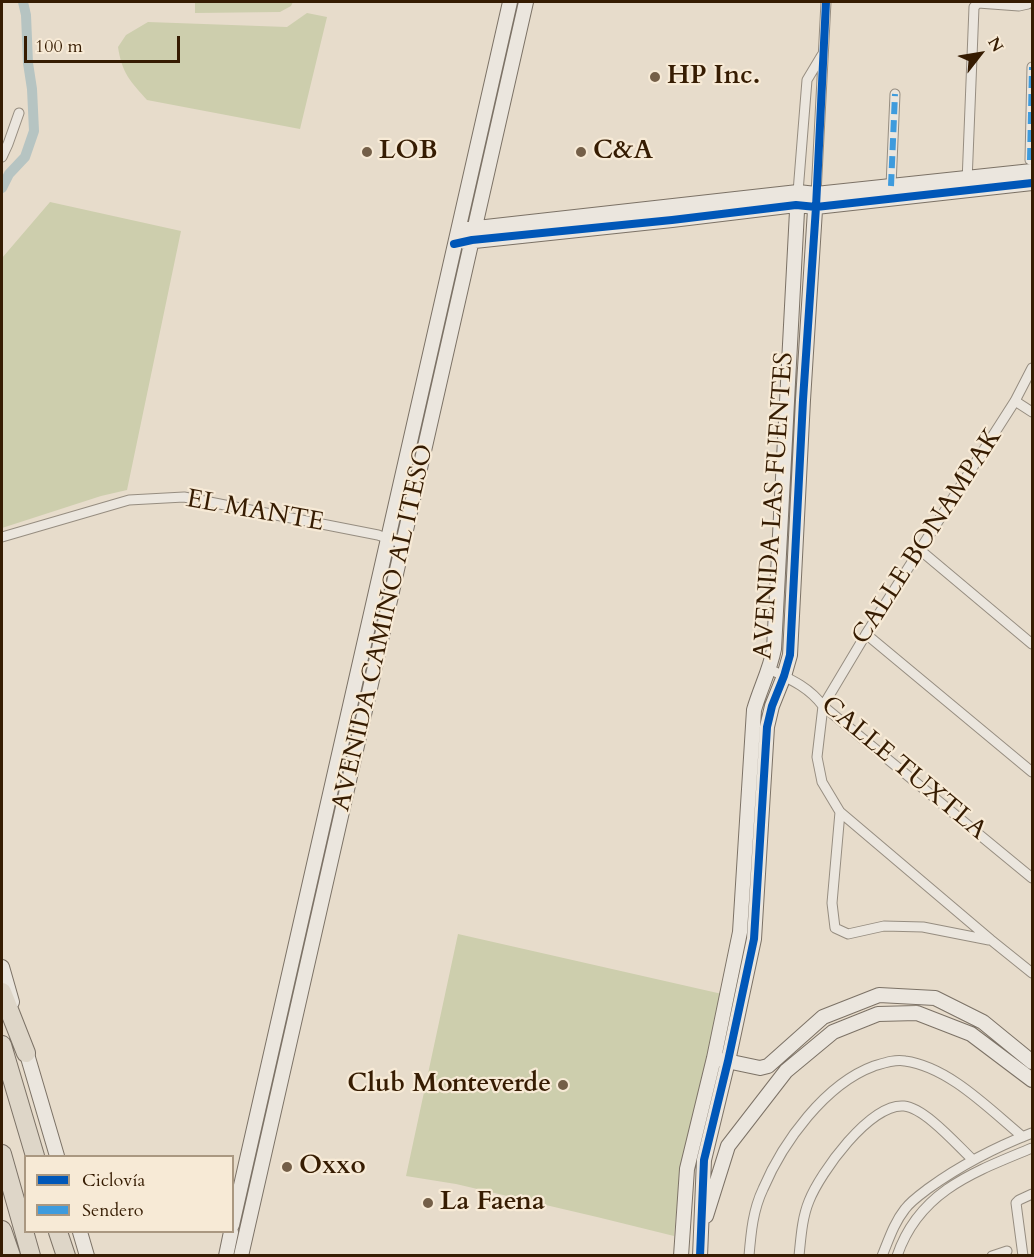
<!DOCTYPE html>
<meta charset="utf-8">
<style>
body{margin:0}
#map{position:relative;width:1034px;height:1257px;overflow:hidden;background:#e7dccb;font-family:Cardo,serif}
canvas{display:block}
.frame{position:absolute;inset:0;border:3px solid #361c02;pointer-events:none}
.legend{position:absolute;left:24px;top:1155px;width:210px;height:78px;box-sizing:border-box;background:#f7ead6;border:2px solid #aa9881;margin:0;padding:8px 10px;list-style:none;font-size:18px;color:#361c02}
.legend li{display:flex;align-items:center;gap:12px;height:30px}
.legend b{width:30px;border:2px solid #aa9881}
.north{position:absolute;left:950px;top:24px;width:60px;height:60px;-webkit-text-stroke:4px #f7ead6;paint-order:stroke;rotate:59deg;font-size:16px;font-weight:700;line-height:24px;text-align:center;color:#361c02}
.north::after{content:'';display:block;margin:auto;width:21px;height:27px;background:#361c02;clip-path:polygon(50% 0,100% 100%,50% 72%,0 100%)}
.scale{position:absolute;left:24px;top:36px;width:156px;height:27px;box-sizing:border-box;border:3px solid #361c02;border-top:0;padding-left:8px;font-size:18px;line-height:21px;white-space:nowrap;color:#361c02;-webkit-text-stroke:4px #f7ead6;paint-order:stroke}
</style>
<div id="map">
<canvas width="1034" height="1257"></canvas>
<div class="frame"></div>
<ul class="legend">
<li><b style="height:8px;background:#0057b8"></b>Ciclovía</li>
<li><b style="height:8px;background:#3e9bdd"></b>Sendero</li>
</ul>
<div class="north">N</div>
<div class="scale">100 m</div>
</div>
<script>
const context = document.querySelector('canvas').getContext('2d');
context.lineJoin = 'round';
function fillPath(path, color) { context.fillStyle = color; context.fill(path, 'evenodd'); }
function trace(path, color, width, dash) { context.strokeStyle = color; context.lineWidth = width; context.lineCap = dash ? 'butt' : 'round'; context.setLineDash(dash || []); context.stroke(path); }
function write(font, color, halo, rows, align = 'center') {
  context.font = font + ' Cardo,serif'; context.lineWidth = 4.5; context.setLineDash([]); context.textBaseline = 'middle'; context.strokeStyle = halo; context.fillStyle = color; for (const [text, x, y, turn = 0] of rows) {
    context.save(); context.translate(x, y); context.rotate((+turn || 0) * Math.PI / 180); context.textAlign = isNaN(turn) ? turn : align; if (halo) context.strokeText(text, 0, 0); context.fillText(text, 0, 0); context.restore();
  }
}
const green = new Path2D(`
 M195,2H293L291,6L280,12L195,13Z
 M307,13L327,17L300,129L147,100C130,81 122,73 118,47L126,35L148,22L287,27Z
 M50,202L181,231L127,490L101,496L2,528V258Z
 M458,934L722,994L680,1176L674,1236L597,1217L456,1184L406,1176Z`);
const canal = new Path2D(`
 M2,188L9,174L25,157L34,131L32,89L28,63L26,15L23,2`);
const street = new Path2D(`
 M2,157L8,144L19,113
 M1030,160L1032,67
 M967,182L974,7L978,3L1019,6L1028,4L1029,2
 M891,186L895,94
 M798,192L807,80L822,55
 M816,194L826,2
 M1032,368L1015,401L866,634L823,706L817,757L822,782L840,812L991,940L1032,973
 M1015,401L1032,412
 M2,537L129,500L184,497L378,535L403,544
 M920,550L1032,644
 M866,634L1032,772
 M769,669C790,679 809,687 823,706L1032,878
 M840,812L832,903L835,928L848,934L884,926L923,927L989,940
 M749,1256C751,1232 753,1210 763,1189C783,1142 825,1084 874,1066C884,1063 895,1059 905,1061C949,1067 989,1109 1023,1137
 M799,1256C801,1237 802,1218 809,1201C820,1173 870,1103 904,1106C925,1108 957,1145 973,1160
 M882,1256C889,1239 894,1223 905,1209C911,1201 921,1194 929,1188C961,1165 996,1147 1032,1133
 M897,1256C919,1191 974,1172 1032,1148
 M992,1256L1007,1251
 M1023,1256L1016,1203L1019,1200L1032,1194`);
const secondary = new Path2D(`
 M468,229L798,192L816,194L1032,171
 M465,242L672,220L796,205L816,207L1032,183
 M2,967L12,1002
 M24,1044L57,1156
 M722,1060L760,1068L768,1066L823,1017L879,995L935,998L983,1022L1032,1062
 M706,1216L728,1146L786,1071L833,1032L878,1014L917,1013L971,1034L1032,1080
 M232,1225L510,2
 M80,1232L87,1256
 M226,1256L231,1232
 M241,1256L526,2
 M681,1256L687,1169L714,1058L740,932L754,710C760,689 770,670 774,649L798,192
 M700,1256L704,1160L728,1061L754,939L767,727L772,706L784,676L790,655L803,400L816,194`);
const highway = new Path2D(`
 M2,992L26,1053
 M2,1045L35,1156
 M2,1154L31,1256
 M2,1230L11,1256
 M58,1232L66,1256`);
const quiet = new Path2D(`
 M1030,160L1032,67
 M891,186L895,94`);
const cycleway = new Path2D(`
 M454,244L472,240L672,220L796,205L816,207L1032,183
 M700,1256L704,1160L728,1061L754,939L767,727L772,706L784,676L790,655L803,400L816,207L826,2`);
const markers = [
 [655,77,6,"#745f48"],
 [367,152,6,"#745f48"],
 [581,152,6,"#745f48"],
 [563,1085,6,"#745f48"],
 [287,1167,6,"#745f48"],
 [428,1203,6,"#745f48"]
];
const poiNames = [
 ["HP Inc.",667,77],
 ["LOB",379,152],
 ["C&A",593,152],
 ["Club Monteverde",551,1085,"right"],
 ["Oxxo",299,1167],
 ["La Faena",440,1203]
];
const streetNames = [
 ["AVENIDA LAS FUENTES",775,506,-86],
 ["EL MANTE",255,512,10],
 ["CALLE BONAMPAK",928,537,-57],
 ["AVENIDA CAMINO AL ITESO",384,628,-77],
 ["CALLE TUXTLA",903,769,40]
];
fillPath(green, '#cdcead');
trace(canal, '#b6c4c2', 10);
trace(street, '#968d80', 11);
trace(secondary, '#7c7266', 16);
trace(highway, '#7c7266', 20);
trace(street, '#ebe6de', 9);
trace(secondary, '#ebe6de', 14);
trace(highway, '#ded6c8', 18);
trace(quiet, '#3e9bdd', 6, [12, 6]);
trace(cycleway, '#0057b8', 8);
for (const [x, y, r, color] of markers) { const dot = new Path2D(); dot.arc(x, y, r, 0, 2 * Math.PI); context.fillStyle = color; context.fill(dot); trace(dot, '#f7ead6', 2); }
write('bold 26px', '#361c02', '#f7ead6', poiNames, 'left');
write('26px', '#361c02', '#f7ead6', streetNames);
</script>
